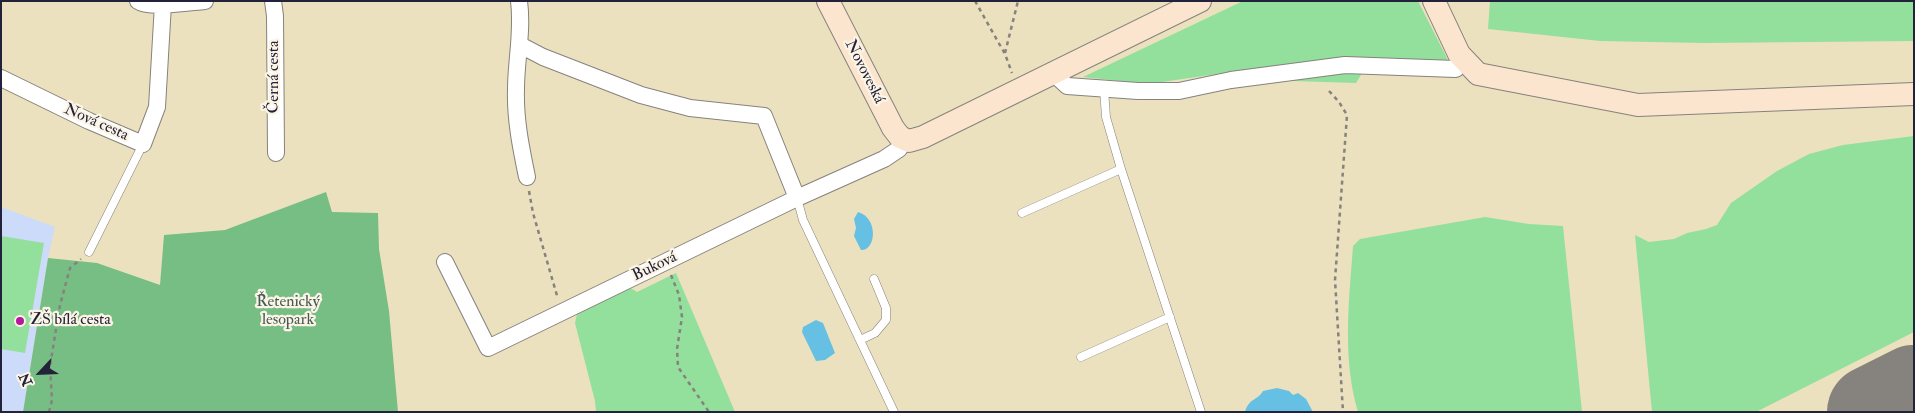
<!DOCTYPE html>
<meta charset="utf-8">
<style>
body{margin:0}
#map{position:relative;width:1915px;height:413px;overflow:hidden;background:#ebe1bf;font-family:"IM FELL Double Pica",serif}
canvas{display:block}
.frame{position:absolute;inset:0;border:2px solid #22223b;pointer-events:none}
.north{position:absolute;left:15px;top:348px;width:50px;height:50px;-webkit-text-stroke:4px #fcf5e5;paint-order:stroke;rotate:245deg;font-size:14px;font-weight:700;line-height:20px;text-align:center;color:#22223b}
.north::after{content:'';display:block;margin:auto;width:18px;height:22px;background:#22223b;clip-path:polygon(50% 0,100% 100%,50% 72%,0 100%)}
</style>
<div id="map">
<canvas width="1915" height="413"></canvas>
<div class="frame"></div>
<div class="north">N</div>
</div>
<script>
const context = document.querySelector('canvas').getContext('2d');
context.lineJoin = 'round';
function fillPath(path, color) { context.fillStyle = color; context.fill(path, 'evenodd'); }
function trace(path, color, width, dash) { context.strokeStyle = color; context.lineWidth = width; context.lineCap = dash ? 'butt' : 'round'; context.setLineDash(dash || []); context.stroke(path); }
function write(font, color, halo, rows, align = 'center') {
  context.font = font + ' "IM FELL Double Pica",serif'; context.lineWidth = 4.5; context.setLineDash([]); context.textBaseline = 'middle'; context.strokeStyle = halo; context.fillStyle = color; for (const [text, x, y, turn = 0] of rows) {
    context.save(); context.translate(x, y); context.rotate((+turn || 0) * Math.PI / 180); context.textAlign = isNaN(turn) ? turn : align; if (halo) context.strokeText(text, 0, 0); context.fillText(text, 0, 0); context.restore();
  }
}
const built = new Path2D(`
 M1,207L55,227L48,258L23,412H1Z`);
const green = new Path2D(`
 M1243,1H1418L1457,78L1364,70L1356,83L1293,81L1286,64L1148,84L1083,77Z
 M1490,1H1914V41L1705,43L1600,41L1488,29Z
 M1914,136V332L1756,412H1652L1635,235L1649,242L1674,239L1687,233L1706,229L1717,225L1731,203L1777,171L1809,154L1843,145Z
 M1485,217L1529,224L1563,226L1582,412H1358C1342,358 1349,301 1353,246L1360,239Z
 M1,236L44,243L25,353L1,349Z
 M676,273L735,412H596L595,401L575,323L578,310L627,286L637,292Z`);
const forest = new Path2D(`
 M326,192L332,212L378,213L379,249L389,311L398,412H23L48,258L97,263L160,285L164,235L225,230Z`);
const water = new Path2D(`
 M858,212C879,218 876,251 861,250L854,236L856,228L854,219Z
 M816,320L823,323L835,353L825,360L816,361L802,332L803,327Z
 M1277,388L1289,391L1293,395L1298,393L1306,399L1313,412H1245C1249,398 1257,401 1263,391Z`);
const runway = new Path2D(`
 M1874,412L1914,392`);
const path = new Path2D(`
 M975,1L1005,54L1012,73
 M1005,53L1018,1
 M1329,91L1339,102L1347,115L1335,280L1343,412
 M529,191L533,213L558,299
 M671,275L679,295L682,317L677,349L678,367L709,412
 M49,412L52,400L50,366L60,305L70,268L81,259`);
const lane = new Path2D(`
 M1104,89L1106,117L1121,169L1201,412
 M797,198L803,220L894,412
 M1022,213L1121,169
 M89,252L143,144
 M860,340L875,333L886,320V308L874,279
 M1081,357L1170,317`);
const street = new Path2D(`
 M138,1C149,9 191,2 205,1
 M273,1L275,16L276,153
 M519,1C523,31 516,60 516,89C515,119 521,148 527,177
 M520,45L543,57L641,95L690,108L764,116L797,198
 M1053,73L1067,86L1138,91H1179L1231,80L1345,65L1456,69
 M1,78L89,121L143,144L157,107L163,4
 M445,262L488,348L797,198L884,159L899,149L905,140`);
const secondary = new Path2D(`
 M828,1L893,128L900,137L909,141L923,137L1200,1
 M1434,1L1459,54L1478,74L1638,105L1914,94`);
const markers = [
 [20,321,5,"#b5179e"]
];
const streetNames = [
 ["Novoveská",864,72,63],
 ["Černá cesta",275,77,-90],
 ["Nová cesta",96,123,24],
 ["Buková",655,267,-26]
];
const parkNames = [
 ["Řetenický",288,303],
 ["lesopark",288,321]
];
const poiNames = [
 ["ZŠ bílá cesta",30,321]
];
fillPath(built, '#ccdbf9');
fillPath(green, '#93df9c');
fillPath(forest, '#76be84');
fillPath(water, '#66c0e4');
trace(runway, '#86827d', 94);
trace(lane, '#86827d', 9);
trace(street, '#86827d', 18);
trace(secondary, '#86827d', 24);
trace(path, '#86827d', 2.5, [4, 4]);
trace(lane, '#fff', 8);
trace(street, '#fff', 16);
trace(secondary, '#fbe5cf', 22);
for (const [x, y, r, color] of markers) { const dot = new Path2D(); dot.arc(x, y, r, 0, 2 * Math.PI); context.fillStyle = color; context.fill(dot); trace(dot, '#fcf5e5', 2); }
write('16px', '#22223b', '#fcf5e5', streetNames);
write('16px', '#445b58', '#fcf5e5', parkNames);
write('16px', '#22223b', '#fcf5e5', poiNames, 'left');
</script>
